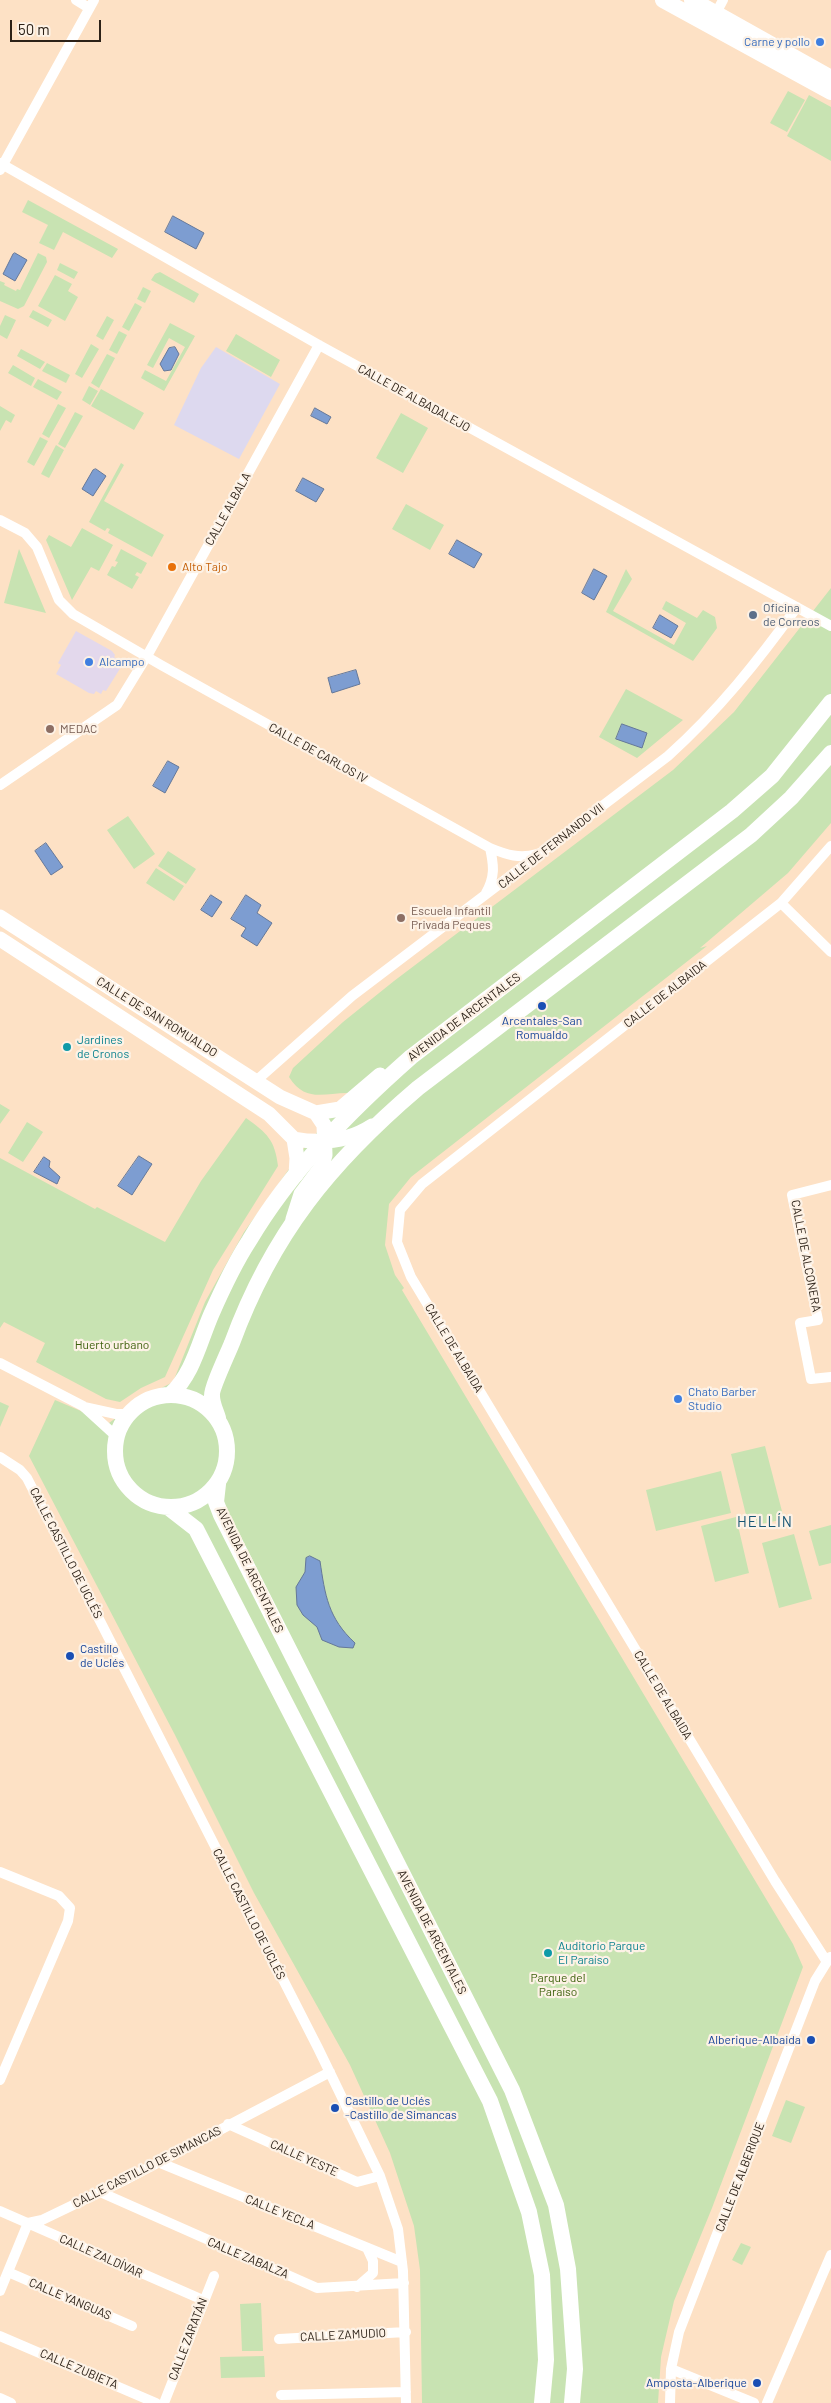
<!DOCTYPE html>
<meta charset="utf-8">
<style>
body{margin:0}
#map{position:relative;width:831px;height:2403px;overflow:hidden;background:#fde1c5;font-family:Barlow,sans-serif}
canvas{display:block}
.scale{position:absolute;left:10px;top:20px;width:91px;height:22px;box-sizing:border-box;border:2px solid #2c2117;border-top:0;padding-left:6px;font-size:15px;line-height:18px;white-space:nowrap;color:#2c2117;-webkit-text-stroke:4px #fdf2e6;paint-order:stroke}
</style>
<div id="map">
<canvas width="831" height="2403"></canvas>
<div class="scale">50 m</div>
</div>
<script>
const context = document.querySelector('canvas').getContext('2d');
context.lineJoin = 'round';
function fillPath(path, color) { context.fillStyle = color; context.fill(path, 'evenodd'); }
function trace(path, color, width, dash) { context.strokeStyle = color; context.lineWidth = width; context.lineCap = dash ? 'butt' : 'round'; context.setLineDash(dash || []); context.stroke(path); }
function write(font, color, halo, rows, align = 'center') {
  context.font = font + ' Barlow,sans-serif'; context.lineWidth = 4.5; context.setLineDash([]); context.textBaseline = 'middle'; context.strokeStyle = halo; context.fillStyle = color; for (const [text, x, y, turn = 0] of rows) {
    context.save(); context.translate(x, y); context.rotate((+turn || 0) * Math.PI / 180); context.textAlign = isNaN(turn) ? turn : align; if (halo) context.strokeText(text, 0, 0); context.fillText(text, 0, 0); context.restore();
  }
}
const commercial = new Path2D(`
 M76,631L112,651L115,655L114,657L119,660L117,664L121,667L106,691L103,690L101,694L96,691L94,694L89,693L56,674L61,665L58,663Z`);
const industrial = new Path2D(`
 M216,347L280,384L239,459L174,425L201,368Z`);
const green = new Path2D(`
 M788,91L805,100L787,132L770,123Z
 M809,95L831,107V161L787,136Z
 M28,200L118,249L112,258L63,232L54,250L39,243L48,225L22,212Z
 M38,253L46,257L47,262L24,306L18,309L0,301V281L5,283L4,285L16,291L17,289L20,290Z
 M60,263L78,272L74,279L57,270Z
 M160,272L199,294L194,303L151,280L155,274Z
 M55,275L72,284L68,291L78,297L65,321L38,306Z
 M143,287L151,291L145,303L137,299Z
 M135,303L142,307L129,331L122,327Z
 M33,310L52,320L48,327L29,317Z
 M5,315L16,320L7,339L0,335V326Z
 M107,316L114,320L103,340L96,336Z
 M170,323L195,336L164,391L141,378L145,370L166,381L185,347L169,338L153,368L147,365Z
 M119,331L127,335L117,354L109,350Z
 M236,334L280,360L271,377L226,351Z
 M91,344L99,349L82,378L75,374Z
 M21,349L45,362L40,369L17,356Z
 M107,354L115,358L99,388L91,383Z
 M47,363L70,375L66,383L42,371Z
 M13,365L35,378L31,386L8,373Z
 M38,379L62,392L57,400L33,387Z
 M89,386L98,391L90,405L82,400Z
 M101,389L144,413L134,430L91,406Z
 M58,404L66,408L49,438L42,434Z
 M0,406L15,415L11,423L6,420L0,431Z
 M75,412L83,416L65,448L58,444Z
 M401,413L428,428L403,473L376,458Z
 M40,437L48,441L34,466L27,462Z
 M56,445L64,450L49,478L41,474Z
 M121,463L124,465L104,501L164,535L152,557L108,533L110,529L107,528L105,531L89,522Z
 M406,504L444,525L430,550L392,529Z
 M82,528L113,545L99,571L91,567L72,600L46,540L49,535L71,547Z
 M19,549L46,613L4,603Z
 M121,549L147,563L141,574L137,572L135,575L139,577L132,589L107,575L112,566L115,567L118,562L115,561Z
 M626,569L632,579L613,611L674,645L686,623L662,609L666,601L697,618L703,610L715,617L717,628L693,661L606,612Z
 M831,588V823L788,873L700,948L707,946L411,1177L389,1204L385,1245L395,1275L404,1288L402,1290L793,1944L803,1967L712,2208L674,2301L661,2357L658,2403H422L420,2270L414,2226L390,2153L350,2065L254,1893L175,1735L29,1456L55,1400L109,1423L144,1397L173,1382L205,1302L244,1232L304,1148L350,1093C326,1092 306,1104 289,1077L293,1068L343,1022L394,981L673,770L734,712Z
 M626,689L683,720L637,758L599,737Z
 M128,816L155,854L134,869L107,830Z
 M168,851L196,869L186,884L158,866Z
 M156,868L184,886L174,901L146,883Z
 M0,1104L10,1110L0,1124Z
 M246,1118C267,1133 275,1140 278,1166L213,1270L165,1377L141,1388L120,1402L106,1399L36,1362L45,1343L4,1322L0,1328V1158L95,1209L97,1207L165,1242L201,1181Z
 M27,1122L43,1132L23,1162L8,1153Z
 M0,1402L9,1406L0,1427Z
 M765,1446L784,1519L749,1527L731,1454Z
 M721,1471L731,1513L656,1531L646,1490Z
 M736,1517L749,1573L715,1582L701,1526Z
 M831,1525V1563L819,1566L809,1531Z
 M794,1534L812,1599L779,1608L762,1543Z
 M786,2100L805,2107L791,2143L772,2136Z
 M741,2243L751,2247L742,2265L732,2260Z
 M261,2303L263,2351H242L240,2304Z
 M264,2356L265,2377L221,2378L220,2357Z`);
const water = new Path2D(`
 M173,216L204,233L196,249L165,232Z
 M15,253L27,260L15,281L3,274L13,254Z
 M175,347L179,354L171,370L164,371L160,364L169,348Z
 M315,408L331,417L327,424L311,416Z
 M96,469L106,476L93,496L82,489L93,470Z
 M303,478L324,489L316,502L296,491Z
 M457,540L482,554L474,568L449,554Z
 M594,569L607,576L594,600L582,593Z
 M660,615L678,626L671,638L653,628Z
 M356,670L360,684L332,693L328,678Z
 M622,724L647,733L642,748L616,739Z
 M168,761L179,767L165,793L153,786Z
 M46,843L63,867L51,875L35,851Z
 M211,895L222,902L212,917L201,910Z
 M246,895L261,905L257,913L272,923L257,946L241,936L246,928L231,919Z
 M139,1156L152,1164L132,1195L118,1186Z
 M44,1157L50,1161L49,1167L60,1177L57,1184L34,1172Z
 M310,1556L320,1561C325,1595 328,1618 355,1643L353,1648L339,1647L322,1640L317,1627L303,1615L297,1605L296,1587L305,1572L306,1558Z`);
const street = new Path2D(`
 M76,0L89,8
 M714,17L723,0
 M0,163L319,345L831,626
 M0,170L94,0
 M0,520L25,533L37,547L59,600L73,614L161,665L490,848C507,855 520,859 537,854
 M0,785L117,705L147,656L319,345
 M486,893C495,877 494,866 490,848
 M781,903L831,952
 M257,1080L352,996L668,756C718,711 758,661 797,607
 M831,1185L792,1195L818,1320L800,1323L811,1379L831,1377
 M0,1363L83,1406L117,1437
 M84,1407L116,1414H129
 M0,1457L20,1470L27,1478L318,2048L380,2176L398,2229L403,2271L406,2403
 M0,1872L59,1896L70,1908L68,1921L0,2080
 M827,1962L775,1881L411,1277L397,1242L400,1210L422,1184L781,903L831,846
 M228,2124L357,2182L380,2176
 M158,2162L402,2262
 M100,2192L317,2288L404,2283
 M0,2211L203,2300
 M8,2272L132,2326
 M357,2287L373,2273V2261L367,2248
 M0,2291L28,2223L42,2220L123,2181L330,2072
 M0,2336L156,2403
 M279,2339L406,2332
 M671,2369L754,2403
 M281,2395L406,2392
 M0,2398L11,2403
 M164,2403L214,2276
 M670,2403L671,2369L679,2332L815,1981L830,1957
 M767,2403L831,2255`);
const secondary = new Path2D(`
 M0,917L280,1097L316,1113
 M0,939L269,1114L294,1139
 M316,1113L340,1109L380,1075
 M294,1139C321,1144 349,1141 372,1126
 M294,1139L297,1158L296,1175
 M293,1219L301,1194L322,1166L325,1155L324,1125L316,1113`);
const primary = new Path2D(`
 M663,0L831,92
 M692,0L831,78
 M115 1451a56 56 0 1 1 112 0a56 56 0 1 1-112 0Z
 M170,1395C193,1374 199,1343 211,1315C222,1290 234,1264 249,1241C291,1170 350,1111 411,1057L732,811L772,776L831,702
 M218,1418C216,1411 212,1404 212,1396C211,1389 228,1353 232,1343C272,1234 330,1163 418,1088L751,835L791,798L831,753
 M218,1484L216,1502L221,1515L512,2090L556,2205L568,2269L575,2369L572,2403
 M169,1508L196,1529L490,2101L529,2212L542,2275L546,2360L542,2403`);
const markers = [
 [820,42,5,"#3f7fe0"],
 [172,567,5,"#e8710a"],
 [753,615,5,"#5c6f8a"],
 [89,662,5,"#3f7fe0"],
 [50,729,5,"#8d6e63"],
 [401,918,5,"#8d6e63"],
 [542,1006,5,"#1a4fb4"],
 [67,1047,5,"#0f9aa8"],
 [678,1399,5,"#3f7fe0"],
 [70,1656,5,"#1a4fb4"],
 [548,1953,5,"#0f9aa8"],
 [811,2040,5,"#1a4fb4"],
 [335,2108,5,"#1a4fb4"],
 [757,2383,5,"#1a4fb4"]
];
const shopNames = [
 ["Carne y pollo",810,42,"right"],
 ["Alcampo",99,662],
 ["Chato Barber",688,1392],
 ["Studio",688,1406]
];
const streetNames = [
 ["CALLE DE ALBADALEJO",414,398,29],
 ["CALLE ALBALA",228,509,-61],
 ["CALLE DE CARLOS IV",318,753,29],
 ["CALLE DE FERNANDO VII",551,846,-38],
 ["CALLE DE ALBAIDA",665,994,-38],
 ["CALLE DE SAN ROMUALDO",157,1017,32],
 ["AVENIDA DE ARCENTALES",464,1017,-37],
 ["CALLE DE ALCONERA",806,1256,79],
 ["CALLE DE ALBAIDA",454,1348,59],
 ["CALLE CASTILLO DE UCLÉS",66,1553,63],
 ["AVENIDA DE ARCENTALES",250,1570,64],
 ["CALLE DE ALBAIDA",663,1695,59],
 ["CALLE CASTILLO DE UCLÉS",249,1914,63],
 ["AVENIDA DE ARCENTALES",432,1932,63],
 ["CALLE YESTE",304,2158,24],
 ["CALLE CASTILLO DE SIMANCAS",147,2167,-27],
 ["CALLE DE ALBERIQUE",740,2177,-69],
 ["CALLE YECLA",280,2212,22],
 ["CALLE ZALDÍVAR",101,2256,24],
 ["CALLE ZABALZA",248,2258,23],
 ["CALLE YANGUAS",70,2299,23],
 ["CALLE ZAMUDIO",343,2335,-3],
 ["CALLE ZARATÁN",188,2339,-69],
 ["CALLE ZUBIETA",79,2369,23]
];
const foodNames = [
 ["Alto Tajo",182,567]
];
const serviceNames = [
 ["Oficina",763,608],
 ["de Correos",763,622]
];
const educationNames = [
 ["MEDAC",60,729],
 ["Escuela Infantil",411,911],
 ["Privada Peques",411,925]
];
const transitNames = [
 ["Arcentales-San",542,1021,"center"],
 ["Romualdo",542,1035,"center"],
 ["Castillo",80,1649],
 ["de Uclés",80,1663],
 ["Alberique-Albaida",801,2040,"right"],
 ["Castillo de Uclés",345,2101],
 ["-Castillo de Simancas",345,2115],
 ["Amposta-Alberique",747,2383,"right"]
];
const cultureNames = [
 ["Jardines",77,1040],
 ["de Cronos",77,1054],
 ["Auditorio Parque",558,1946],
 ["El Paraíso",558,1960]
];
const parkNames = [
 ["Huerto urbano",112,1345],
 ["Parque del",558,1978],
 ["Paraíso",558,1992]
];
const quarterNames = [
 ["HELLÍN",765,1522]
];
fillPath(commercial, '#e3d8ec');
fillPath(industrial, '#ddd9ef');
fillPath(green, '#c8e3b2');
fillPath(water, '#7d9dd1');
trace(water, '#657899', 1);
trace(street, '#fff', 10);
trace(secondary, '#fff', 15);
trace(primary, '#fff', 16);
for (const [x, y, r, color] of markers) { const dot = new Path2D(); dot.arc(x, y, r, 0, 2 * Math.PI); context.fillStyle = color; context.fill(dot); trace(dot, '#fdf2e6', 2); }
write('12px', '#366cbe', '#fdf2e6', shopNames, 'left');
write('12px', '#2c2117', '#fdf2e6', streetNames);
write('12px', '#c56008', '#fdf2e6', foodNames, 'left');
write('12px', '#4e5e75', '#fdf2e6', serviceNames, 'left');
write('12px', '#785e54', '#fdf2e6', educationNames, 'left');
write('12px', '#164399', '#fdf2e6', transitNames, 'left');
write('12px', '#0d838f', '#fdf2e6', cultureNames, 'left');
write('12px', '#3b5f0a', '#fdf2e6', parkNames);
context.letterSpacing = '1px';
write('15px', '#165574', '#fdf2e6', quarterNames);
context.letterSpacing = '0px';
</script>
